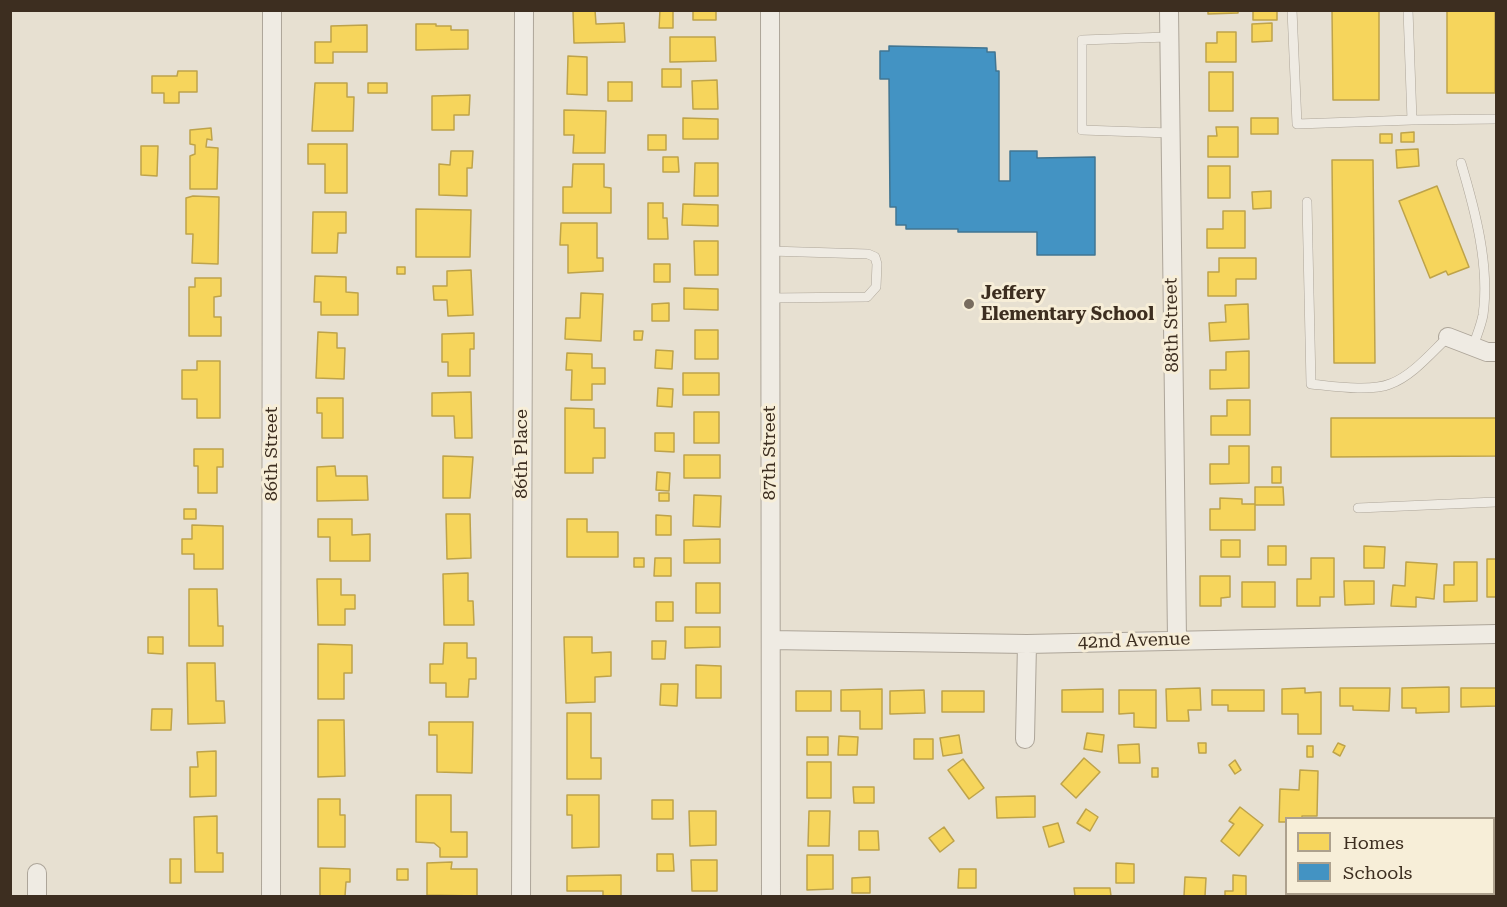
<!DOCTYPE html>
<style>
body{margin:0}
#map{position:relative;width:1507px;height:907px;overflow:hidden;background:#e7e0d1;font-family:"Roboto Serif",serif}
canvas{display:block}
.frame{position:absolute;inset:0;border:12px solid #3d2e20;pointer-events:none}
.legend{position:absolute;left:1285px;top:817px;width:210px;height:78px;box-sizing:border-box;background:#f7eed8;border:2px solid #ada18e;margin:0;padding:8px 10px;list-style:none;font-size:18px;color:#3d2e20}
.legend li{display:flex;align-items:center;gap:12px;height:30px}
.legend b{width:30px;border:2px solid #ada18e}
</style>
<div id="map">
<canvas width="1507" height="907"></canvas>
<div class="frame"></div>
<ul class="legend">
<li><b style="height:16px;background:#f6d55c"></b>Homes</li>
<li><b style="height:16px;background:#4393c3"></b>Schools</li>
</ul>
</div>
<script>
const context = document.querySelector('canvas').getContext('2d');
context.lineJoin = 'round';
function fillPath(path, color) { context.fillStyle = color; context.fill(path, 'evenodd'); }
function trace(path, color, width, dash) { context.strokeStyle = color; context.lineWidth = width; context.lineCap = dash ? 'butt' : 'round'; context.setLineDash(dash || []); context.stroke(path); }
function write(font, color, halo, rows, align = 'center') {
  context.font = font + ' "Roboto Serif",serif'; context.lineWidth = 6; context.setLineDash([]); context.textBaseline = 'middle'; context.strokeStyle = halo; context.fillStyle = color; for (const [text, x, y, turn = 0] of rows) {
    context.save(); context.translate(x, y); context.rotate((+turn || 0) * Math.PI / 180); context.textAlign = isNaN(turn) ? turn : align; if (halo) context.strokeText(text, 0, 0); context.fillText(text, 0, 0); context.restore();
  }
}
const homes = new Path2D(`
 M573,10H595L596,24L624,23L625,42L574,43Z
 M660,10H673V28H659Z
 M693,10H716V20H693Z
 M1208,10H1238V13L1208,14Z
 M1253,10H1277V20H1253Z
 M1332,10H1379V100H1333Z
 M1447,10H1495V93H1447Z
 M1272,23V41L1252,42V24Z
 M416,24H436V26H451V30H468V49L416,50Z
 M367,25V52H333V63H315V42H331V26Z
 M1217,32H1236V62H1206V43H1217Z
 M670,37H715L716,61L670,62Z
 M568,56L587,57V95L567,94Z
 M662,69H681V87H662Z
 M178,71H197V92H179V103H164V93H152V76H177Z
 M1209,72H1233V111H1209Z
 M717,80L718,109H693L692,81Z
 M608,82H632V101H608Z
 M315,83H347V97H354L353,131H312Z
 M368,83H387V93H368Z
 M470,95L469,115H454V130H432V96Z
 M564,110L606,111L605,153H573L574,135H564Z
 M683,118L718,119V139H683Z
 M1251,118H1278V134H1251Z
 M1216,127H1238V157H1208V136H1217Z
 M211,128L212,140L207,139L206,147L218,148L217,189H190V156L195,154V145L190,144V130Z
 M1414,132V142H1401V133Z
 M1380,134H1392V143H1380Z
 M648,135H666V150H648Z
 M308,144H347V193H325V164H308Z
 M141,146H158L157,176L141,175Z
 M1418,149L1419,166L1397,168L1396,150Z
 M451,151H473L472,168H467V196L439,195V164L450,165Z
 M663,157H678L679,172H663Z
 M1332,160H1373L1375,363H1334Z
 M695,163H718V196H694Z
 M573,164H604V187L611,188V213H563V187H572Z
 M1208,166H1230V198H1208Z
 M1437,186L1469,267L1448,275L1446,271L1430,278L1399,201Z
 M1271,191V208L1253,209L1252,192Z
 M193,196L219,197L218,264L192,263L193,234H186V198Z
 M648,203H663V218H667L668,239H648Z
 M683,204L718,205V226L682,225Z
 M416,209L471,210L470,257H416Z
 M1223,211H1245V248H1207V229H1223Z
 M313,212H346V233H338L337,253H312Z
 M561,223H597V258H603V271L568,273V245H560Z
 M694,241H718V275H695Z
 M1219,258H1256V279H1236V296H1208V272H1219Z
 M654,264H670V282H654Z
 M397,267H405V274H397Z
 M471,270L473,315L448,316L447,300H434L433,286H447V271Z
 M315,276L346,277V292L358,293V315H321V302H314Z
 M195,278H221V296L214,297V317H221V336H189V287H195Z
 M684,288L718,289V310L684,309Z
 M581,293L603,294L601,341L565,339L566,318H580Z
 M669,303V321H652V304Z
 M1248,304L1249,339L1210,341L1209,323L1226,322L1225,305Z
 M695,330H718V359H695Z
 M634,331H643L642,340H634Z
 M318,332L337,333V348H345L344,379L316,378Z
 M474,333V349H470V376H448V362H442V334Z
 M656,350L673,351L672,369L655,368Z
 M1249,351V388L1210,389V370H1226V352Z
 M567,353L592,354V368H605V384H592V400H571L572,370H566Z
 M197,361H220V418H197V399H182V370H197Z
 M683,373H719V395H683Z
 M658,388L673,389L672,407L657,406Z
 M471,392L472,438H455L454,416H432V393Z
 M317,398H343V438H322V413H317Z
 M1227,400H1250V435H1211V416H1227Z
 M565,408L594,409V428H605V458H593V473H565Z
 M694,412H719V443H694Z
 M1331,418H1496V456L1331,457Z
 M655,433H674V452L655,451Z
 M1229,446H1249V483L1210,484V464H1229Z
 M194,449H223V467H217V493H198V466H194Z
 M684,455H720V478H684Z
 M443,456L473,457L470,498H443Z
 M335,466L336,476H367L368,500L317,501V467Z
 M1272,467H1281V483H1272Z
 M657,472L670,473L669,491L656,490Z
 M1255,487H1283L1284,505H1255Z
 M659,493H669V501H659Z
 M694,495L721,496L720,527L693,526Z
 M1220,498L1242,499V504H1255V530H1210V509H1220Z
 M184,509H196V519H184Z
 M446,514H470L471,558L447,559Z
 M656,515L671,516V535H656Z
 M318,519H352V535L370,534V561H330V537H318Z
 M567,519H587V532H618V557H567Z
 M192,525L223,526V569H194V554H182V539H192Z
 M720,539V563H684V540Z
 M1221,540H1240V557H1221Z
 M1268,546H1286V565H1268Z
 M1364,546L1385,547L1384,568H1364Z
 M634,558H644V567H634Z
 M655,558H671V576H654Z
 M1311,558H1334V597H1320V606H1297V579H1311Z
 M1487,559H1496V597H1487Z
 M1406,562L1437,564L1434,599L1416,597V607L1391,606L1393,585L1405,586Z
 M1454,562H1477V601L1444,602V585H1454Z
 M468,573V601H473L474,625H444L443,574Z
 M1200,576H1230V597L1221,598V606H1200Z
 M317,579H341V595H355V609H345V625H318Z
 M1344,581H1374V604L1345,605Z
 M1242,582H1275V607H1242Z
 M696,583H720V613H696Z
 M189,589H217L218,626H223V646H189Z
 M656,602H673V621H656Z
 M685,627H720V647L685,648Z
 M148,637H163V654L148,653Z
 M564,637H592V653L611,652V676L595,677V702L566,703Z
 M652,641H666L665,659H652Z
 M444,643H467V658H476V679H469L468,697H446V683H430V664H443Z
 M318,644L352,645V673H344V699H318Z
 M187,663H215L216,701H224L225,723L188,724Z
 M696,665L721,666V698H696Z
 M661,684H678L677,706L660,705Z
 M1449,687V712L1416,713V708H1402V688Z
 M1200,688L1201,710H1188L1189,721H1167L1166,689Z
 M1305,688V693L1321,692V734H1298V714H1282V689Z
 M1340,688H1390L1389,711L1353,710V706H1340Z
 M1461,688H1496V706L1461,707Z
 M882,689V729H860V711H841V690Z
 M1103,689V712H1062V690Z
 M924,690L925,713L890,714V691Z
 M1119,690H1156V728L1134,727V713L1119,714Z
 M1212,690H1264V711H1228V705H1212Z
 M796,691H831V711H796Z
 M942,691H984V712H942Z
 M152,709H172L171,730H151Z
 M567,713H591V758H601V779H567Z
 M318,720H344L345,776L318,777Z
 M429,722H473L472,773L437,772V735H429Z
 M1087,733L1104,735L1102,752L1084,749Z
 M959,735L962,753L943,756L940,738Z
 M839,736L858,737L857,755H838Z
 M807,737H828V755H807Z
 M914,739H933V759H914Z
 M1198,743H1206V753H1199Z
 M1338,743L1345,746L1340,756L1333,752Z
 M1139,744L1140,763H1119L1118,745Z
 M1307,746H1313V757H1307Z
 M216,751V796L190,797V767H198L197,752Z
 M1084,758L1100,772L1076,798L1061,784Z
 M963,759L984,788L969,799L948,770Z
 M1235,760L1241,770L1235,774L1229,765Z
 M807,762H831V798H807Z
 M1152,768H1158V777H1152Z
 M1300,770L1318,771L1317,816H1302V818H1286V822H1279L1280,789L1299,790Z
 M853,787H874V803H854Z
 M416,795H451V832H467V857H440V848L434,843L416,842Z
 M567,795H599V847L572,848V815H567Z
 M1035,796V817L997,818L996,797Z
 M318,799H340V815H345V847H318Z
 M652,800H673V819H652Z
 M1240,807L1263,825L1239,856L1221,841L1234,824L1229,821Z
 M1086,809L1098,817L1090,831L1077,823Z
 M689,811H716V845L690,846Z
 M809,811H830L829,846H808Z
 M217,816V853H223V872H195L194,817Z
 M1058,823L1064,842L1049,847L1043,827Z
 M944,827L954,841L940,852L929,838Z
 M859,831H878L879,850H859Z
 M657,854H673L674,871H657Z
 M807,855H833V889L807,890Z
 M170,859H181V883H170Z
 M691,860H717V891H692Z
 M452,862L451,869H477V896L427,895V863Z
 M1116,863L1134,864V883H1116Z
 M320,868L350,869V882H346L345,896H320Z
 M397,869H408V880H397Z
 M959,869H976V888H958Z
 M621,875V896H603V891H567V876Z
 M1233,875L1246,876V896H1225V891H1233Z
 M870,877V893H852V878Z
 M1185,877L1206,878L1205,896H1171H1184Z
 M1074,888H1110L1111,896H1075Z
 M1346,894H1369V896H1346Z
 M1389,894H1428L1429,896H1389Z`);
const schools = new Path2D(`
 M889,46L987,48V52H995L996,71H999V181H1010V151H1037V158L1095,157V255H1037V232H958V229H906V225H896V207H890L889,79H880V51H889Z`);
const service = new Path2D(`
 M1292,10L1297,124L1412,120
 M1408,10L1412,120L1496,119
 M1168,37L1082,40V130L1170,133
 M1461,163C1475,210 1490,266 1483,315C1481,326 1476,337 1473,347
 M1307,202L1311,384C1332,386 1370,392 1390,384C1412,376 1431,353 1448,337
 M770,298L867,297L876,287L877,264L875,257L868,254L770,251
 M1358,508L1496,502`);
const minor = new Path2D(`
 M770,10L771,896
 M1169,10L1177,639
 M1448,337L1487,352H1496
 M771,640L1027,644L1496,634
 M1025,739L1027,644
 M37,896V873
 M271,896L272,10
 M521,896L524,10
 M1306,896V894`);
const markers = [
 [969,304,6,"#786c5e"]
];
const poiNames = [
 ["Jeffery",981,294],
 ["Elementary School",981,315]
];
const streetNames = [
 ["88th Street",1172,325,-91],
 ["87th Street",770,453,-90],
 ["86th Street",272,454,-90],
 ["86th Place",522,454,-90],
 ["42nd Avenue",1134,641,-2]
];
fillPath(homes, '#f6d55c');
trace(homes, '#bea34a', 1.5);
fillPath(schools, '#4393c3');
trace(schools, '#417592', 1.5);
trace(service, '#ada599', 10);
trace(minor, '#ada599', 20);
trace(service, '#efebe3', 9);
trace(minor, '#efebe3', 18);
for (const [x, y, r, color] of markers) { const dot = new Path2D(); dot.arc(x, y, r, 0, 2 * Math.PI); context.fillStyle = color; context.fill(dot); trace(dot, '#f7eed8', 2); }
write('bold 18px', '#3d2e20', '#f7eed8', poiNames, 'left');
write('18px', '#3d2e20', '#f7eed8', streetNames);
</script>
